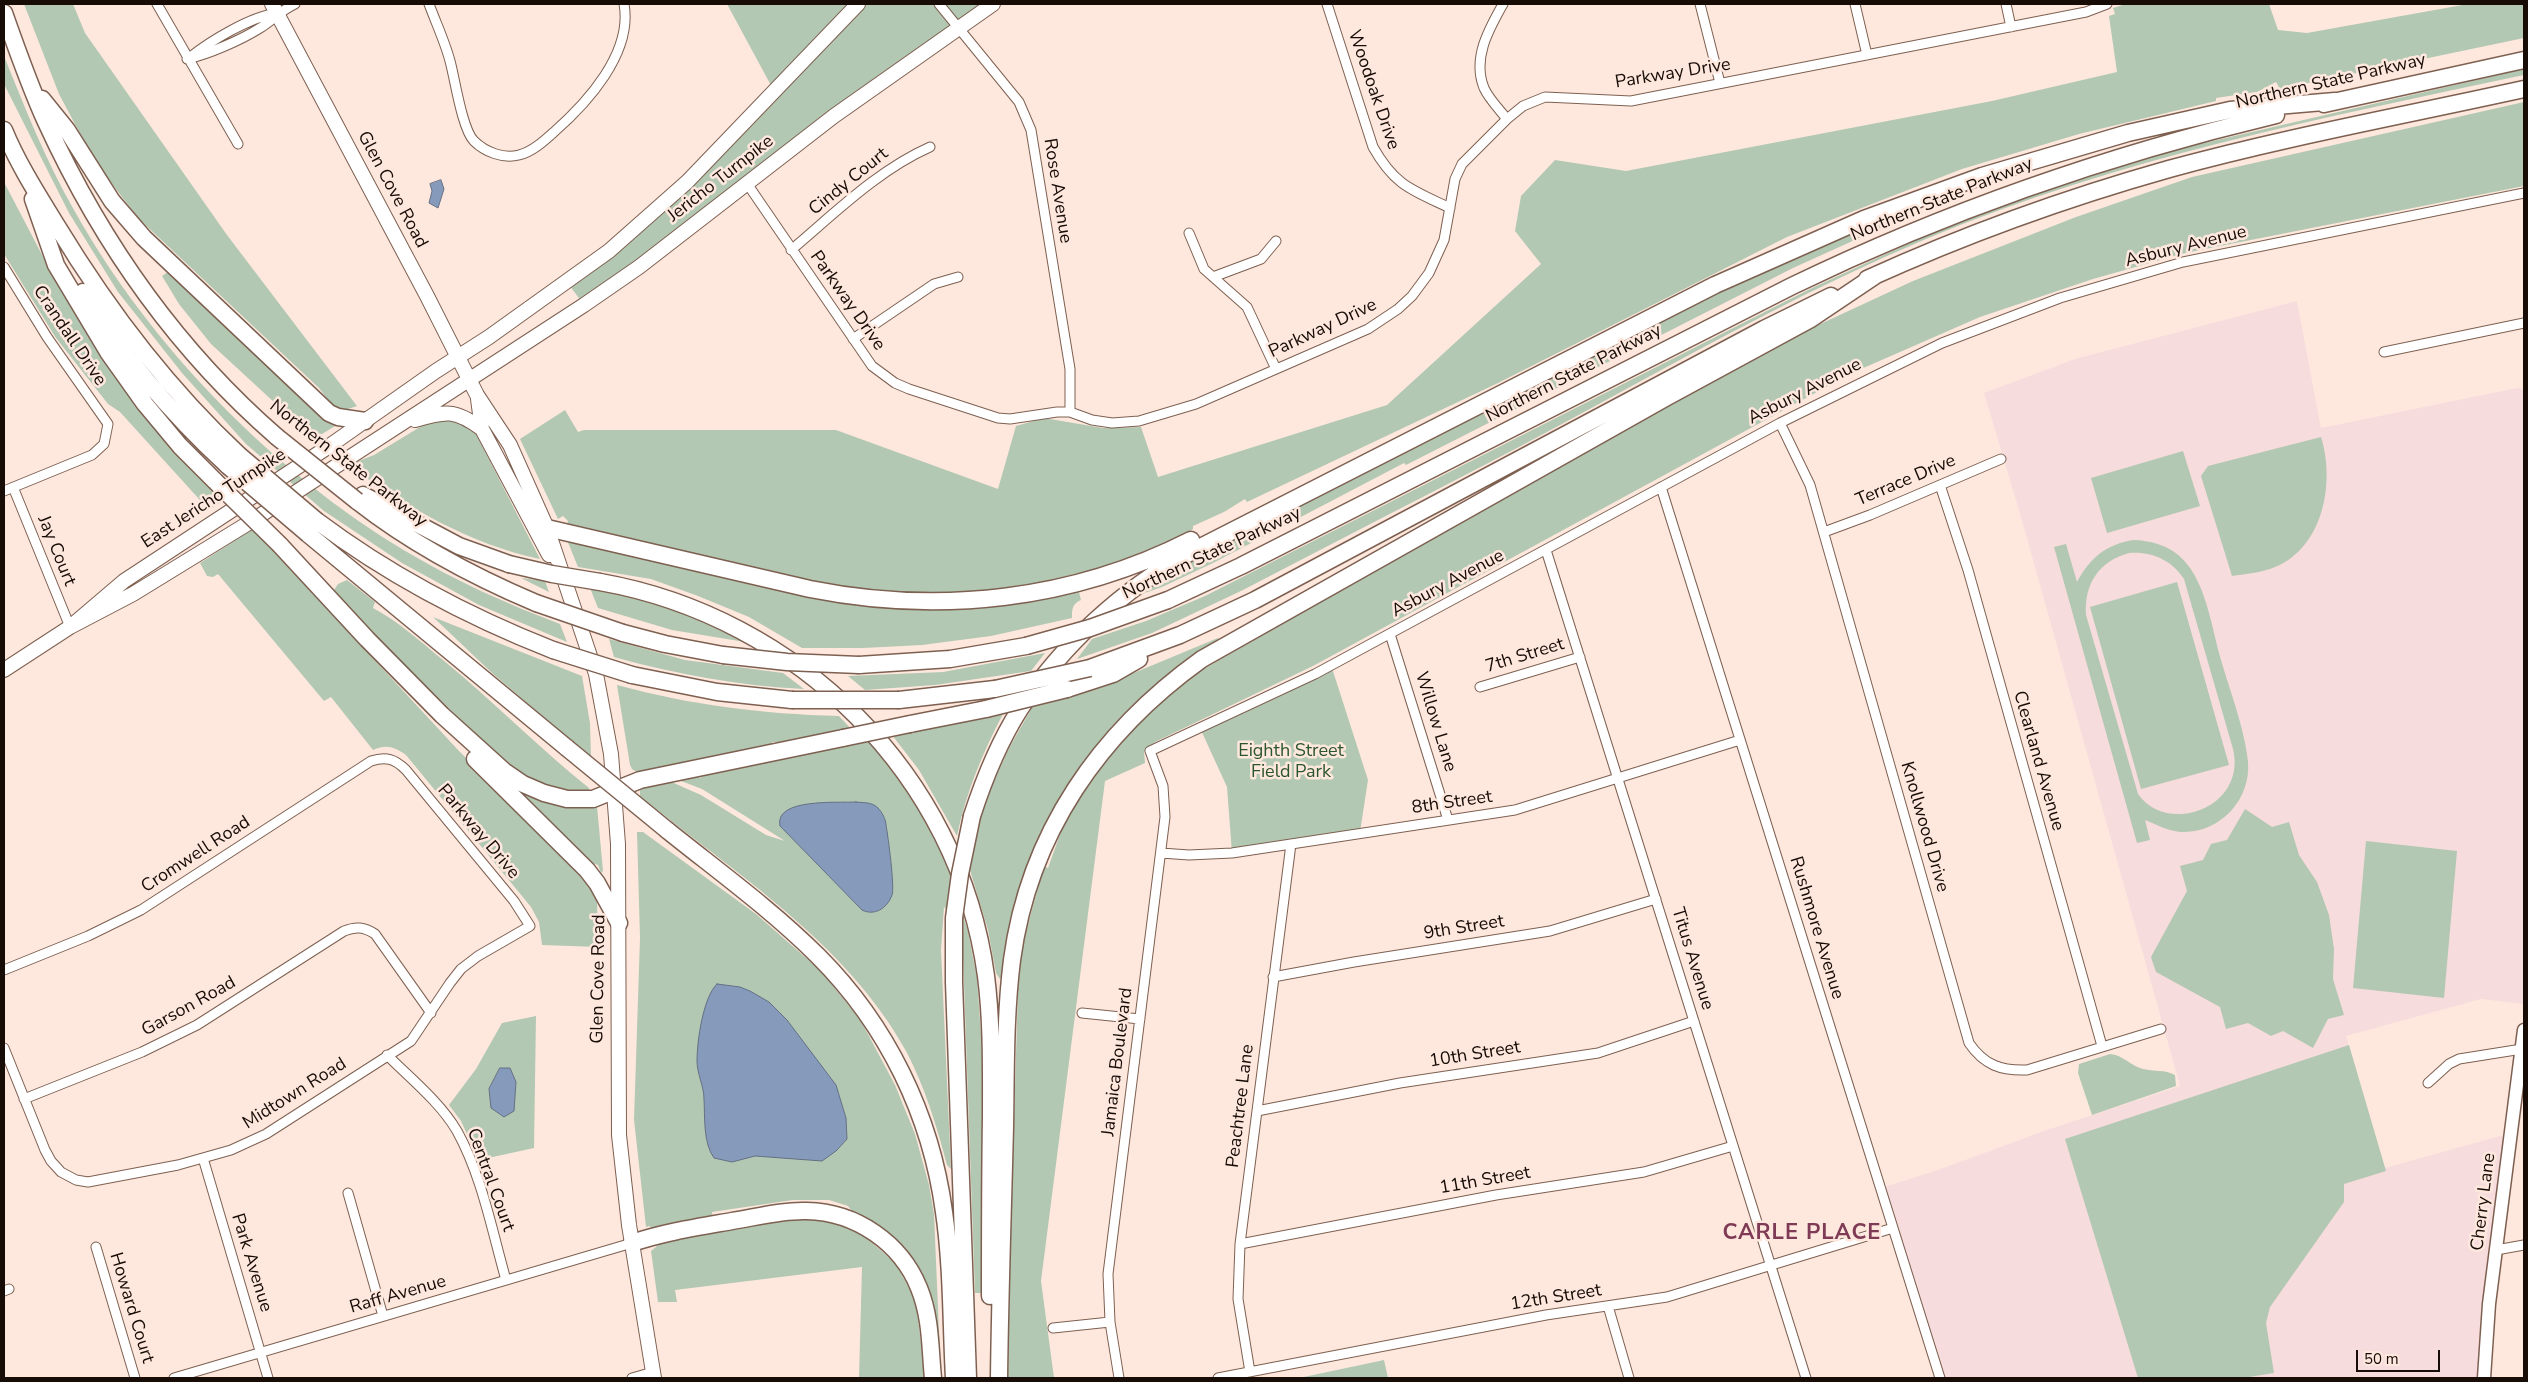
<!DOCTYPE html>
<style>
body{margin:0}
#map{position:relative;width:2528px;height:1382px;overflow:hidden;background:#fee8de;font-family:"Nunito Sans",sans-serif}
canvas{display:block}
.frame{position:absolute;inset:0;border:5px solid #170c06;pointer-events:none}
.scale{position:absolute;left:2356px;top:1350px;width:84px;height:22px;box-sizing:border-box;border:2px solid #170c06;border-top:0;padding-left:6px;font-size:15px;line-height:18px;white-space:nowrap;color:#170c06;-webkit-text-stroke:4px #fee8de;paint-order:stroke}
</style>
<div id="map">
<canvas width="2528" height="1382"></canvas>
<div class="frame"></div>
<div class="scale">50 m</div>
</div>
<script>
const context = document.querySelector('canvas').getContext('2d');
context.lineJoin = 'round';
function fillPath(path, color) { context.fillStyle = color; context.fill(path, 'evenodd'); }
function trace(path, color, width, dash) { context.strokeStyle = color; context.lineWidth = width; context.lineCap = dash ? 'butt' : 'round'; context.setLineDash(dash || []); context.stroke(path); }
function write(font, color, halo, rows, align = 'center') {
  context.font = font + ' "Nunito Sans",sans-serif'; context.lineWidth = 5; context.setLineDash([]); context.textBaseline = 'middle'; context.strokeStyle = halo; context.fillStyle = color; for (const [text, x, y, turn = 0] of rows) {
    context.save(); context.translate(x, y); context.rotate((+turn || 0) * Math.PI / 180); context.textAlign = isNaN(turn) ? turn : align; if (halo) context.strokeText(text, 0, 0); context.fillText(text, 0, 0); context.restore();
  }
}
const education = new Path2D(`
 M2297,301L2321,428L2517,388L2524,389V1004L2481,999L2346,1036L2385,1168L2511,1133L2484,1378H1940L1881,1188L1938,1170L2041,1132L2180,1086L2021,517L1984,393L2075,359Z`);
const green = new Path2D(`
 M24,4H73L85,33L227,235L357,406L348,409L346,412L335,409L319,388L138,218L103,172L85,143L59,94Z
 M727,4H993L584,305L567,282L587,267L774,91Z
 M2126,4H2269L2278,30L2307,33L2468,4H2524V38L2280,89L2276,82L2257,92L2216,98V101L2079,134L1962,169L1787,237L1498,383L1247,502L1245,499L1224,512L1193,526V529L1180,537L1101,568L1036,583L967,594L882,593L801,579L567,524L568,521L563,516L558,519L520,439L565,410L578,432L584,430H836L998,489L1016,426L1044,418L1103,428L1141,427L1158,477L1387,405L1541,264L1515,231L1521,196L1555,160L1626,171L1992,101L2117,72L2109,16L2115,14L2113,8Z
 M4,56C25,108 46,161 74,210C150,346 273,472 407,552C456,581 507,604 560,624L567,642L479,605L402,563L324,511L246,444L182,373L118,292L69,213L4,84Z
 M2524,69V75C2322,118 2118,158 1926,239C1817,285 1712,342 1608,399C1488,465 1365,526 1243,590L1152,633L1077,659L1092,639L1146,621L1205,596L1812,288L1927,235L2041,192L2174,150Z
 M2524,102V186L2185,253L2093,279L1980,317L1852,373L1313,666L1155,742L1144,752L1145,763L1105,781L1041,1281L1054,1378H1008L1009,1281L1019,957L1044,866L1048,868L1063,826L1098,767L1132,725L1188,678L1674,400L1803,332L1913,281L2076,217L2192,177Z
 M4,182L51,272L182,459L223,501L209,510L120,412L108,404L56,338L4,254Z
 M1897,213L1899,220L1793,268L1406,465L1404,463L1213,563L1162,587L1136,596L1176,568L1803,250Z
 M172,269L334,424L335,426L314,439L211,344L179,304L162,276Z
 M438,416L468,424L476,434L540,559C469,544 407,507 348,465L374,455Z
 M2321,437C2336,485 2322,552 2270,569C2258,573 2245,574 2232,576L2201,476L2208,466Z
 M2183,451L2200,506L2107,533L2091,478Z
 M253,529L459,751L589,879L597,898L598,947L542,945L539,922L531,907L406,755C394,747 387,744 373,750L331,697L324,701L218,574L213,577L207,576L200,563Z
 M567,540L877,605L1078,588L1081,600C1072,604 1072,609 1072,618L991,636L922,645L863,648H802L749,617L698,596L651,579L578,567Z
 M2134,540C2154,541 2174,547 2187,564C2207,589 2212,629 2221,660C2230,691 2245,730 2248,762C2251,799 2221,832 2184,832C2169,832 2158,825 2145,820L2150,840L2137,843L2054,547L2066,544L2077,582C2090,558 2106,544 2134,540ZM2129,553C2151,551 2172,560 2184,579L2233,749C2247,808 2167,836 2138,794L2086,615C2084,584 2099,561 2129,553Z
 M521,578L545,581L549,592Z
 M347,580L375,602L373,608C399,622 420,641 443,660C493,701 538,747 589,788V793L563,791L522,775L490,749L382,642L334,590L338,584Z
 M2177,582L2229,765L2141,789L2090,607Z
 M590,588L663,605L751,643L672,630L598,608Z
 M433,617L582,676L590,723L591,758L492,673Z
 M1218,638L1219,641C1137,691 1088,741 1045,828C1039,840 1032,852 1027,865C1013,899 1009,937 1004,973L1000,979L996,973L988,930L969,867L985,801L1009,748L1033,706L1112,682Z
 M609,639L685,660L783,673L804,689C740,686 675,674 614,657Z
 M1045,653L1031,671L935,685L865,690L848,676L943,672Z
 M1331,665L1368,780L1360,832L1232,853L1227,787L1200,728Z
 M617,685C690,705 763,714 839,716L852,730L782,742H772L773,745L638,773L632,769L630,765Z
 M1004,712C983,752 966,792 957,836L919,770L892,735Z
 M870,740L908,791L934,837L947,865L968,931L977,978L982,1049V1293H975L962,928L944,907L941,950L951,1169L947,1165C937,1127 925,1087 906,1051C846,942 734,873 640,796V790L643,785L667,780L701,795L766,835L785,841L702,789L681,781L682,777L698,774L699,778L715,771Z
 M520,791L597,806L603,871L601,873L598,865L595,864L593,867Z
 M2245,809L2272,827L2289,822L2299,855L2317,882L2329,915L2334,949L2333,979L2344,1015L2328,1019L2313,1048L2283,1031L2271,1036L2248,1023L2226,1029L2220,1007L2156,972L2151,957L2187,891L2180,866L2203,860L2211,844L2227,840Z
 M637,832H643L756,914L821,971L861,1021L895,1085L915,1134L929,1185L934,1214L940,1355H936L900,1248L883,1229L854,1214L848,1206L829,1200H793L712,1212L713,1218L651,1228L650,1226L646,1227L634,1120L640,938Z
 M2366,841L2457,851L2444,998L2353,988Z
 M536,1016L534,1148L479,1160L461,1121L449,1105L476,1069L502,1023Z
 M2349,1045L2386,1171L2344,1184V1202L2270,1307L2266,1323L2274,1373L2243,1378H2138L2065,1139Z
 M2110,1054C2123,1055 2131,1066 2143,1069C2155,1072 2164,1069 2175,1075L2176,1086L2092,1115L2078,1073L2079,1064Z
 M794,1218L820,1219L859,1231L896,1264L916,1301L925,1378H859L862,1267L675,1290L677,1302H658L651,1251L657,1246L656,1243Z
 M1384,1360L1388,1378H1299Z`);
const water = new Path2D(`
 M441,180L444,189L438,208L429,203L432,191L430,184Z
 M856,802C865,803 872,802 878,808C882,812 886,820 886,825C888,836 895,888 892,895C887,909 874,916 862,910L780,826C774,798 837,803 856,802Z
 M717,984L740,987L750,991L769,1002L787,1020L836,1085L846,1118L847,1139L836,1151L822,1161L755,1156L732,1162L714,1158C703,1143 705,1117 704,1099C704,1086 697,1074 697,1061C697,1042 703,997 717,984Z
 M500,1068H510L516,1082L514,1111L504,1117L491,1108L489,1089Z`);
const street = new Path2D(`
 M157,4L238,144
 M429,4C436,23 445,42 450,61C455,79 462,129 474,141C485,152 503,159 519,155C532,152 544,141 554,132C587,103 633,53 624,4
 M939,4L1019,102L1031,130L1070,369V412
 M1327,4L1373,147C1395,186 1412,190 1450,208
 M1503,4C1489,29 1472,58 1484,88C1489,99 1499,109 1507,119
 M1700,4L1720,83
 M1855,4L1867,55
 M2006,4L2011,27
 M189,58C210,41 250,17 277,13
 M187,59C209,54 241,40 260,28C273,20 280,11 295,4
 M746,182L872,366L895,383L909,389L998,418L1010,419L1057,412H1070L1092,420L1112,423L1139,421L1196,404L1368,329L1398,309L1412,296L1429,273L1444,240L1455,179L1462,164L1507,119L1523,106L1545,97L1631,101L2086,12L2107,4
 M1189,233L1204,269L1247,307L1276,369
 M791,250C835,213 878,170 930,147
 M4,267L47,337L108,424L104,444L92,455L4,491
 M1213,277L1261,259L1276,241
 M853,339L934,284L958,277
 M2384,352L2524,323
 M1780,423L1810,485L1969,1043C1984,1065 2001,1071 2027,1070L2161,1029
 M1940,485L1968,570L2102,1046
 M13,487L70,627
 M1661,487L1940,1378
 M1824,532L1870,515L2001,459
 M1546,550L1806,1378
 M1390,634L1448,820
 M1480,687L1580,657
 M1161,853L1189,855L1232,853L1515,810L1740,740
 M4,970L88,936L141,910L371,761C386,756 395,759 406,770L514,901L530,926L478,956L461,969L450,983L411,1041L266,1134L231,1150L178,1165L88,1182L76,1180L61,1172L51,1161L45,1150L4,1048
 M1273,977L1354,962L1550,931L1656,899
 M1082,1013L1140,1019
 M387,1055C410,1078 440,1102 457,1131C482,1176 492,1231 506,1280
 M2428,1083L2449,1064L2459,1059L2522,1049
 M24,1099L142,1052L197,1025L344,931C356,926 364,927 375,934L431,1013
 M1257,1111L1400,1083L1598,1053L1694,1021
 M203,1158L268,1378
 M348,1193L383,1316
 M1240,1244L1496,1195L1644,1172L1733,1146
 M96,1247L135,1378
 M2496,1250L2524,1245
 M4,1291L9,1289
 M1608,1306L1629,1378
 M1053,1328L1110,1322
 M1250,1372L1238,1299L1240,1244L1291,844
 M174,1378L632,1243
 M632,1378L653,1372
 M1119,1378L1110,1322L1108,1274L1165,817L1163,786L1150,751L1315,674L1780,423L1942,343L2060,298L2183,262L2524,193
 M1218,1378L1546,1315L1667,1297L1893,1228`);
const secondary = new Path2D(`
 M2484,1378L2489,1304L2524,1030`);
const primary = new Path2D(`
 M272,4L427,296L477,395L510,445L547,528L596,674L611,754L618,844L619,1135L629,1225L654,1378
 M478,399L482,429L549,555
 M415,420C446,411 455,409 482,429
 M70,627L133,594L247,524L584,305L639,267L834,116L993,4
 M4,670L70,627L124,581L325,449L436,371L489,337L609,251L687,182L858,4`);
const highway = new Path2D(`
 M4,13C17,50 30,87 46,122C101,242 178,351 277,437
 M42,99L67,130L112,201L144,238L329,413L338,417L365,421
 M2324,104L2524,60
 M4,130C18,164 38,195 57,226C108,310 167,388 239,455
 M33,199L56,265L108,352L145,404L180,446L215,481
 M1867,279C1964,235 2066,198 2169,169C2286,137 2406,115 2524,89
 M83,292C122,356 173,415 228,466
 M363,495L459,546L509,564
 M357,501C412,544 472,576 536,603
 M317,521C389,575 469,617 553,650
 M547,528L810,589C940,615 1073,600 1191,540
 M308,534L567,748
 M280,545L367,639L442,715L504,771L523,784L544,793L567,799H593L640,780L843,738
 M600,582C798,617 959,775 986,976C992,1023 991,1070 991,1118C990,1177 990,1237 990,1296
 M1168,600L1241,566L1792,286C1947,211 2108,155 2276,115
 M623,633L665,644L723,655
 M859,665L950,659L1026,646
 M1090,668L1180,635L1255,600L1764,329L1831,296
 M632,675L717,692L792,700
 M1067,689L1113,674L1139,659
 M899,700L995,689
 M910,724L986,709
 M475,759L587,870L597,883L619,923
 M972,816C984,779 999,742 1020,709C1062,645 1123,589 1189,553L1715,285L1864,219L1982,176L2128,133L2230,110L2335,101
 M667,830C718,871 772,910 818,956C887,1025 931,1115 944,1212C952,1267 951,1323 954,1378
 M954,918V982L968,1378
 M632,1243C665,1232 698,1227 732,1221C757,1217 782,1210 807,1211C856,1212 901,1243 919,1288C931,1317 930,1348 933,1378
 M999,1378C1000,1294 1003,1210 1005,1126C1006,1071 1005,1015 1012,960C1029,833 1100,732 1202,659L1667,397L1809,320L1876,275`);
const highwayBridge = new Path2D(`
 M277,437L357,501
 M239,455L317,521
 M228,466L308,534
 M215,481L280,545
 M509,564L552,574L600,582
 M536,603L623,633
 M1026,646L1090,628L1168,600
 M553,650L632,675
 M723,655L787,662L859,665
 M995,689L1090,668
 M792,700H899
 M986,709L1067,689
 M843,738L910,724
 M567,748L667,830
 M954,918L960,874L972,816`);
const streetNames = [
 ["Parkway Drive",1673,74,-9],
 ["Northern State Parkway",2331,82,-13],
 ["Woodoak Drive",1373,90,71],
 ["Jericho Turnpike",721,179,-38],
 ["Cindy Court",849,182,-39],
 ["Glen Cove Road",392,190,62],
 ["Rose Avenue",1057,191,81],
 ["Northern State Parkway",1942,200,-22],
 ["Asbury Avenue",2186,247,-14],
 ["Parkway Drive",847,301,55],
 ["Parkway Drive",1323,329,-25],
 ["Crandall Drive",69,336,56],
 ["Northern State Parkway",1574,374,-27],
 ["Asbury Avenue",1805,392,-27],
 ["Northern State Parkway",348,464,38],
 ["Terrace Drive",1906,481,-23],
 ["East Jericho Turnpike",214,499,-33],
 ["Jay Court",56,551,68],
 ["Northern State Parkway",1212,554,-25],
 ["Asbury Avenue",1448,584,-28],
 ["7th Street",1525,656,-17],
 ["Willow Lane",1435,722,73],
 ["Clearland Avenue",2038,761,74],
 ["8th Street",1452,803,-8],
 ["Knollwood Drive",1924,827,74],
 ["Parkway Drive",478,832,50],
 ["Cromwell Road",196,855,-33],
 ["9th Street",1464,928,-9],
 ["Rushmore Avenue",1816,928,73],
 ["Titus Avenue",1692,959,73],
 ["Glen Cove Road",599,979,-89],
 ["Garson Road",189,1007,-29],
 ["10th Street",1475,1055,-9],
 ["Jamaica Boulevard",1118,1062,-83],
 ["Midtown Road",295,1094,-32],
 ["Peachtree Lane",1241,1106,-83],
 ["Central Court",490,1180,70],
 ["11th Street",1485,1181,-10],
 ["Cherry Lane",2484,1202,-83],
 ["Park Avenue",251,1263,73],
 ["Raff Avenue",398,1295,-16],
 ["12th Street",1556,1298,-9],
 ["Howard Court",131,1308,73]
];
const parkNames = [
 ["Eighth Street",1291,752],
 ["Field Park",1291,773]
];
const districtNames = [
 ["CARLE PLACE",1802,1234]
];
fillPath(education, '#f7dcdd');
fillPath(green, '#b2c8b2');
fillPath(water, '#869bbb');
trace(water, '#657085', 1);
trace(street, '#7e6051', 11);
trace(secondary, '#7e6051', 15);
trace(primary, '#7e6051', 16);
trace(highway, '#7e6051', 19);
trace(street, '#fff', 9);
trace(secondary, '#fff', 12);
trace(primary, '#fff', 14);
trace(highway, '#fff', 16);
trace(highwayBridge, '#7e6051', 19, []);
trace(highwayBridge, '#fff', 16);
write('18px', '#170c06', '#fee8de', streetNames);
write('18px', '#2b552c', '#fee8de', parkNames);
context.letterSpacing = '1px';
write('bold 22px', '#7f3a56', '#fee8de', districtNames);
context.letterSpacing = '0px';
</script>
